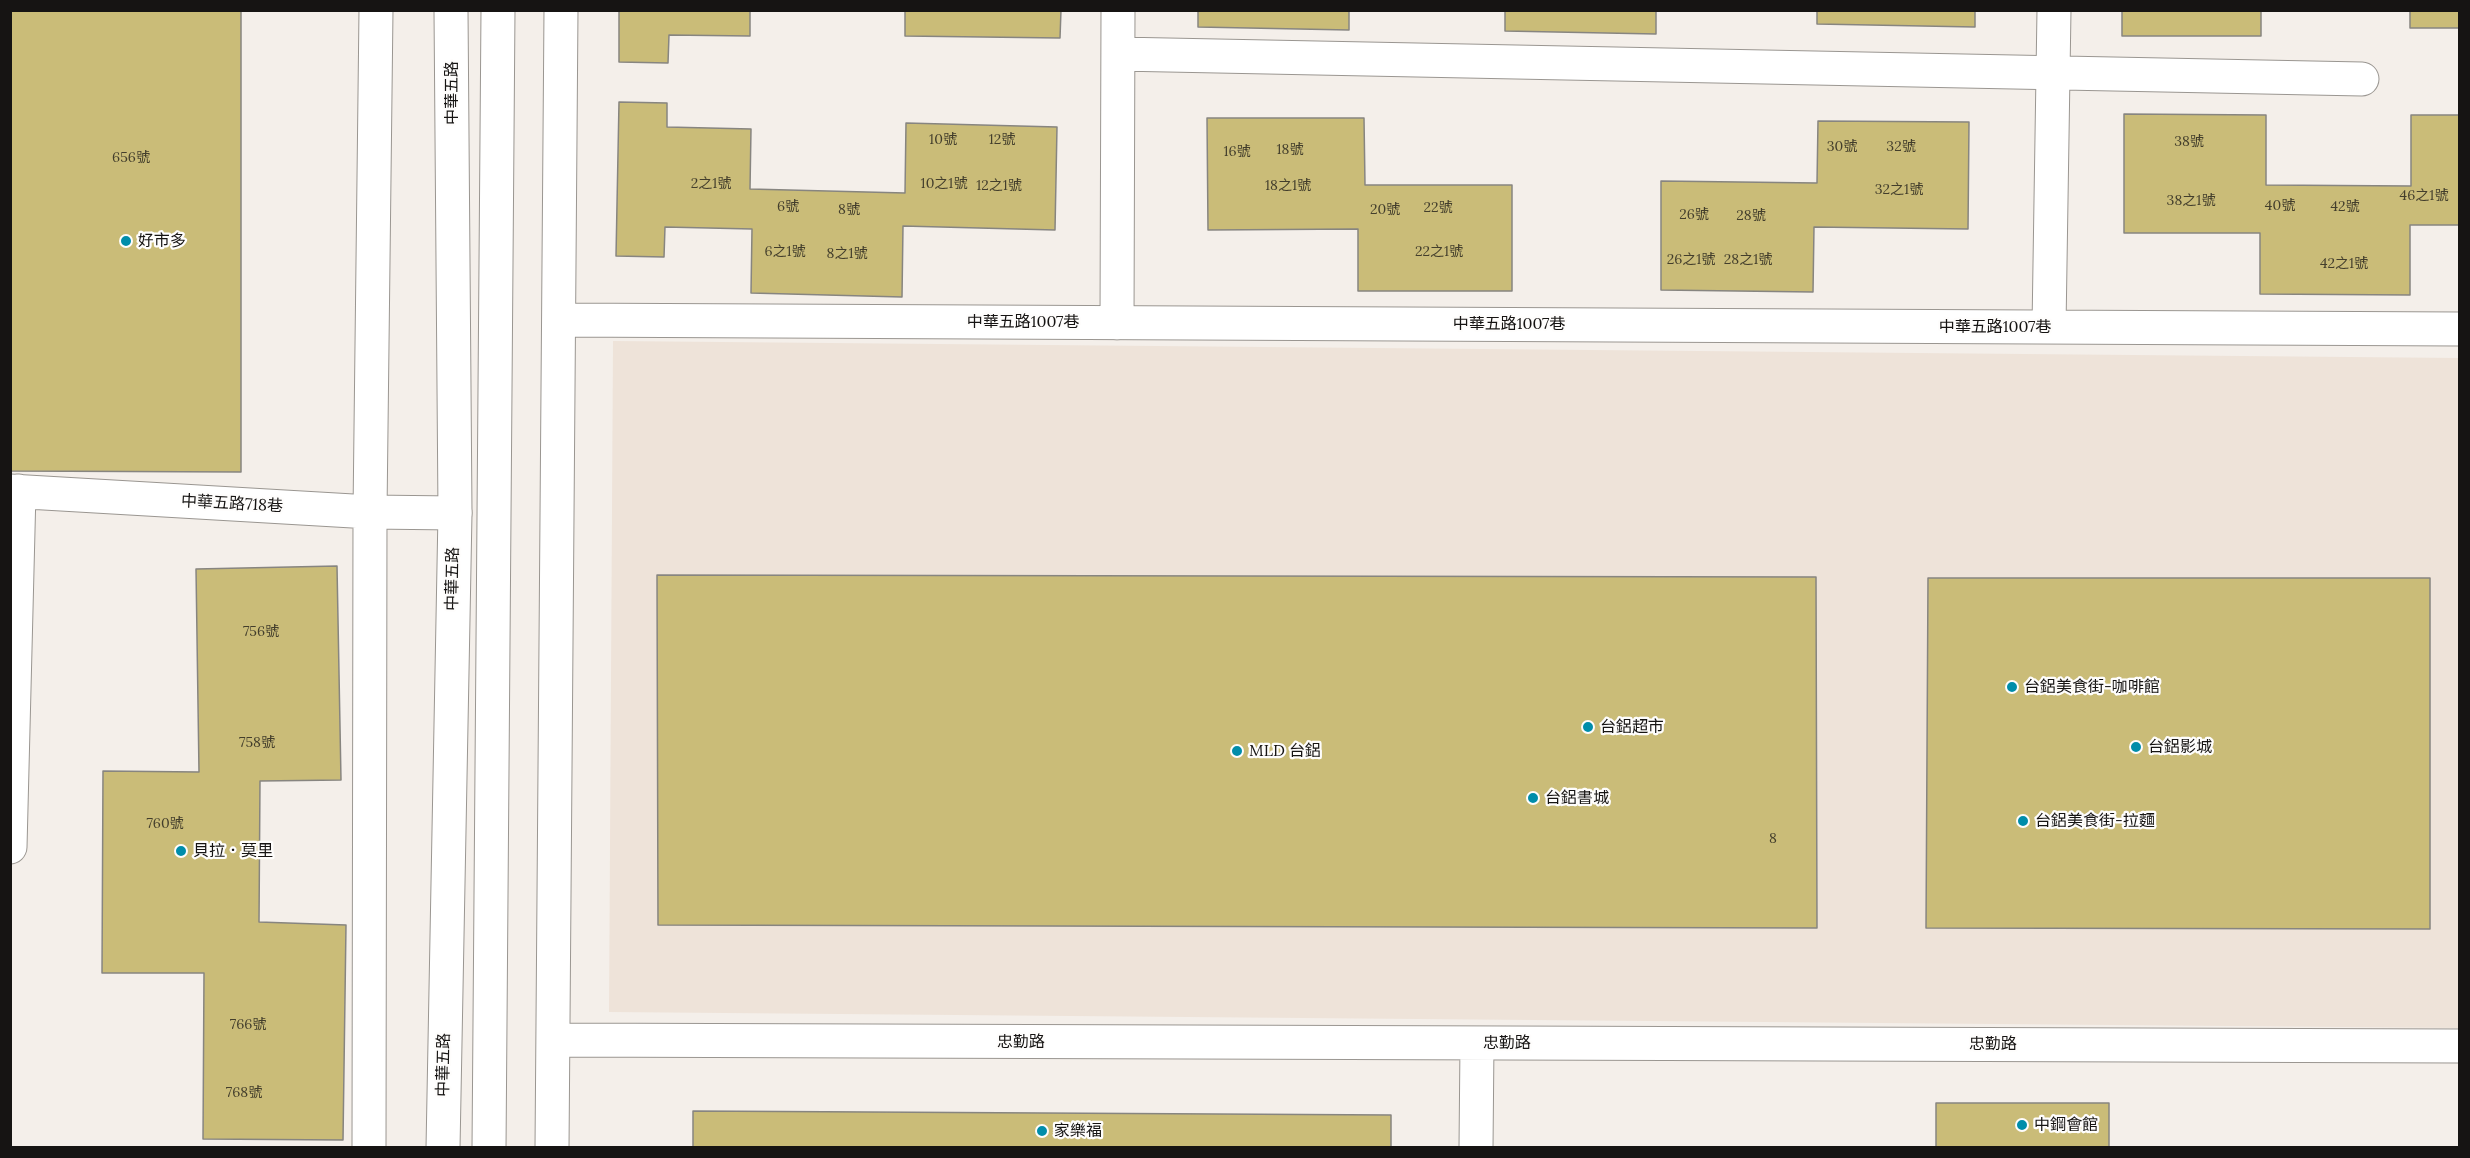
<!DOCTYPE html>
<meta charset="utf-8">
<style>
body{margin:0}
#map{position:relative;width:2470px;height:1158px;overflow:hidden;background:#f4efea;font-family:Lora,serif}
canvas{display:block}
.frame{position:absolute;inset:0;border:12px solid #161413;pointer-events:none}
</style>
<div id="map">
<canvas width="2470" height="1158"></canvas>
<div class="frame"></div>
</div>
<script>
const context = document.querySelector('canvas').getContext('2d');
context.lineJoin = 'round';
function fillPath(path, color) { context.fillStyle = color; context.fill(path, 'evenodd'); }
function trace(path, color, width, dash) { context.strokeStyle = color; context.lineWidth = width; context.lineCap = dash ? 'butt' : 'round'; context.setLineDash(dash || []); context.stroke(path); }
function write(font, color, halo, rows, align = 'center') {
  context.font = font + ' Lora,"Noto Sans TC",serif'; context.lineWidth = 4.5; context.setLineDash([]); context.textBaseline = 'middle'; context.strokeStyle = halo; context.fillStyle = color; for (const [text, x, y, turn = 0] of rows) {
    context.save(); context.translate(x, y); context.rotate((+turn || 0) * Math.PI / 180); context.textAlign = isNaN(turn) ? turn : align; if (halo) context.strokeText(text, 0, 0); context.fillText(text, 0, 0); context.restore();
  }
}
const built = new Path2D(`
 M613,341L2459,358V1028L609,1012Z`);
const building = new Path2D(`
 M10,10H241V472L10,471Z
 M619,10H750V36L669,35L668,63L619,62Z
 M905,10H1061L1060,38L905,36Z
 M1198,10H1349V30L1198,27Z
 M1505,10H1656V34L1505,31Z
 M1817,10H1975V27L1817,24Z
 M2122,10H2261V36H2122Z
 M2410,10H2460V28H2410Z
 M619,102L667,103V127L751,129L750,189L905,193L906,123L1057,127L1055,230L903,226L902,297L751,293L752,229L665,227L664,257L616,256Z
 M2124,114L2266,115V185L2411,186V115H2460V225H2410V295L2260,294V233H2124Z
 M1207,118H1364L1365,185H1512V291H1358V229L1208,230Z
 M1818,121L1969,122L1968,229L1814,227L1813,292L1661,290V181L1817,183Z
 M337,566L341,780L260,781L259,922L346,925L343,1140L203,1139L204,973H102L103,771L199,772L196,569Z
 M657,575L1816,577L1817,928L658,925Z
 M1928,578H2430V929L1926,928Z
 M1936,1103H2109V1148H1936Z
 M693,1111L1391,1115V1148H693Z`);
const minor = new Path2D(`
 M1118,54L2362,79
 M559,320L2460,329
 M1117,323L1118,10
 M2049,327L2054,10
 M10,491L370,512L455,513
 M10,847L19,491
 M554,1040L2460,1046
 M369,1148L370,512L376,10
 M552,1148L561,10
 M1476,1148L1477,1043`);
const major = new Path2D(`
 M443,1148L455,513L451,10
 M489,1148L498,10`);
const markers = [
 [126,241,6,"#008daa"],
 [2012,687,6,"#008daa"],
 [1588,727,6,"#008daa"],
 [2136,747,6,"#008daa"],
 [1237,751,6,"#008daa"],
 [1533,798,6,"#008daa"],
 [2023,821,6,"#008daa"],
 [181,851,6,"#008daa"],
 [2022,1125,6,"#008daa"],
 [1042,1131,6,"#008daa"]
];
const numberNames = [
 ["10號",943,140],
 ["12號",1002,140],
 ["38號",2189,142],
 ["30號",1842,147],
 ["32號",1901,147],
 ["18號",1290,150],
 ["16號",1237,152],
 ["656號",131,158],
 ["2之1號",711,184],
 ["10之1號",944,184],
 ["12之1號",999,186],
 ["18之1號",1288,186],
 ["32之1號",1899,190],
 ["46之1號",2424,196],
 ["38之1號",2191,201],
 ["40號",2280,206],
 ["6號",788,207],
 ["42號",2345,207],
 ["22號",1438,208],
 ["8號",849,210],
 ["20號",1385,210],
 ["26號",1694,215],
 ["28號",1751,216],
 ["6之1號",785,252],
 ["22之1號",1439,252],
 ["8之1號",847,254],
 ["26之1號",1691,260],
 ["28之1號",1748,260],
 ["42之1號",2344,264],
 ["756號",261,632],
 ["758號",257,743],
 ["760號",165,824],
 ["8",1773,839],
 ["766號",248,1025],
 ["768號",244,1093]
];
const streetNames = [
 ["中華五路",452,93,-90],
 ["中華五路1007巷",1023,322],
 ["中華五路1007巷",1509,324],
 ["中華五路1007巷",1995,327],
 ["中華五路718巷",232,504,3],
 ["中華五路",453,579,-89],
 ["忠勤路",1021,1042],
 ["忠勤路",1507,1043],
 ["忠勤路",1993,1044],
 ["中華五路",444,1065,-89]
];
const poiNames = [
 ["好市多",138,241],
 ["台鋁美食街-咖啡館",2024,687],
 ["台鋁超市",1600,727],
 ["台鋁影城",2148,747],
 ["MLD 台鋁",1249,751],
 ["台鋁書城",1545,798],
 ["台鋁美食街-拉麵",2035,821],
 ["貝拉．莫里",193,851],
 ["中鋼會館",2034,1125],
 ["家樂福",1054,1131]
];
fillPath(built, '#eee3d9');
fillPath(building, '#cabc78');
trace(building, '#878580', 1.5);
trace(minor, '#9a9691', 35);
trace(major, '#9a9691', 35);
trace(minor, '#fff', 33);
trace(major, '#fff', 33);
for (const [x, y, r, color] of markers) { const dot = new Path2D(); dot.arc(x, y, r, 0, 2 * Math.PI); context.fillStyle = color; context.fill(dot); trace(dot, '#fefdfc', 2); }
write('14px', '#433e2c', null, numberNames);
write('16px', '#161413', '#fefdfc', streetNames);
write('16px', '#161413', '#fefdfc', poiNames, 'left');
</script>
